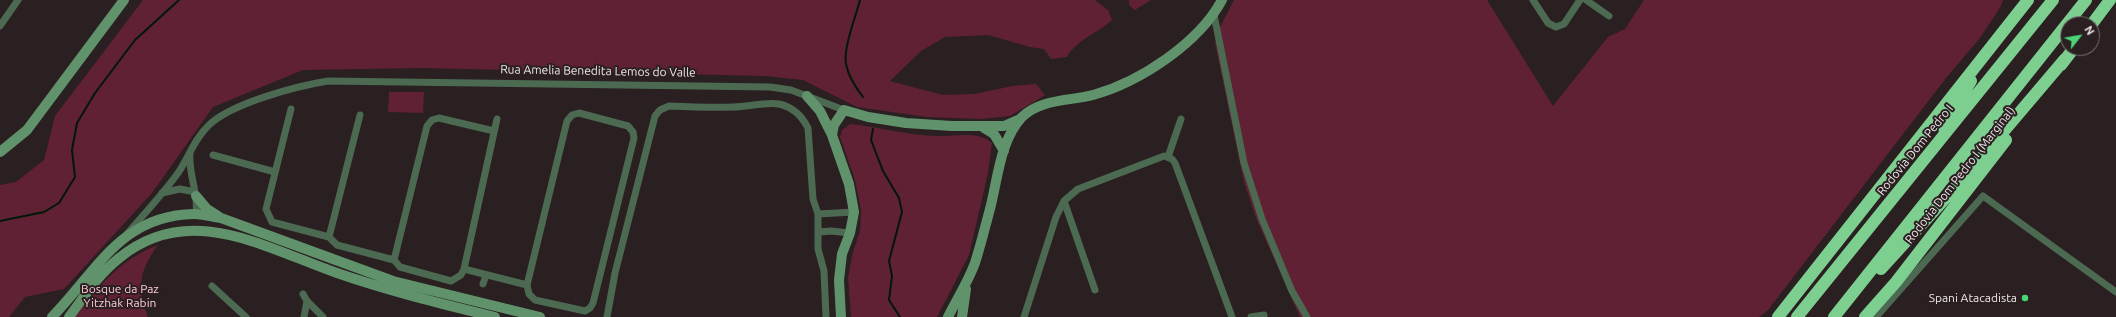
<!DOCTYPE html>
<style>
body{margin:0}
#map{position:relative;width:2116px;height:317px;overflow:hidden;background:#2a1f21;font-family:Ubuntu,sans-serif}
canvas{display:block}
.north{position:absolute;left:2060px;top:16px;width:40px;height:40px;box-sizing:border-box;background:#2a1f21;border:1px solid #796f71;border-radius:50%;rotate:59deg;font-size:11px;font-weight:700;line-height:16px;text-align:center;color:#efe7e9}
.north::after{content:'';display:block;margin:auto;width:14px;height:18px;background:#4ad677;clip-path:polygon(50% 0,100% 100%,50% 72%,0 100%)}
</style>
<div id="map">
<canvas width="2116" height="317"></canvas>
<div class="north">N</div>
</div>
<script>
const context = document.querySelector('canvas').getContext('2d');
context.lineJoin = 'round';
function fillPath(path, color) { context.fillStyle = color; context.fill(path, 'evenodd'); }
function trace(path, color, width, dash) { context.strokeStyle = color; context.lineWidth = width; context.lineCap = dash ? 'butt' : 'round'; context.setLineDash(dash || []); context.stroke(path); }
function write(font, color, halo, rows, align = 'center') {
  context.font = font + ' Ubuntu,sans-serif'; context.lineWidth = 4; context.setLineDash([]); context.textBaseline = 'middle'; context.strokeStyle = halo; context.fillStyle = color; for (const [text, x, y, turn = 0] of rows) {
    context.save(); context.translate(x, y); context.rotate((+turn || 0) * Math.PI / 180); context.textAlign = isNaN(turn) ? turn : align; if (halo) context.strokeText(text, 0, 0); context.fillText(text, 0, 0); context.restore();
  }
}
const green = new Path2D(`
 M143,0H1095L1108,10L1112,20C1098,33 1076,40 1067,57L1051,59L1044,49L1030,47L988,35L945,37L921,51L890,81L943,95L975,94L1012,86L1036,84L1045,95L1010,116L982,119L927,117L857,107L803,80L765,76L422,68L303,70L213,107L152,193L64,289L25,297L9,317H0V185L16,182L44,160L55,116Z
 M1129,0H1151L1135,10L1129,5Z
 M1234,0H1487L1553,106L1608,37L1625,29L1644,0H2003L2001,6L1980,38L1946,78L1768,310L1759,317H1300L1256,218L1244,182L1233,130L1215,43L1220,27Z
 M389,92H424L423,113L388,112Z
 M850,124C878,127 907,135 935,136C954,137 977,130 992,143L988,173L969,255L937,317H851L848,277L853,252L860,231L861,210L855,180L840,137L842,130Z
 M158,245C139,271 137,287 148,317H75C100,285 119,260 158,245Z`);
const stream = new Path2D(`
 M860,0C856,16 843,48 846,64C848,75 856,88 863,97
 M873,129L871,140L883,171L899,198L902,212L889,261L892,276L889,300L900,317
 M0,221L44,212L59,203L75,177L72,150L77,123L95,93L135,40L179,0`);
const street = new Path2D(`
 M1533,0L1548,23L1556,27L1564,24L1580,0
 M1586,0L1609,16
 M1214,15L1244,163L1262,219L1292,291L1307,317
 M0,26L18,0
 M291,109L266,209L272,222L329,237L337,245L394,260
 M579,113L628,126L633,132L634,138L593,303L590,308L585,311L535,300L529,294L527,285L567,121L572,115Z
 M494,131L439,118L432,120L427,126L394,260L400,267L451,281L461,275L464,269L497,119
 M190,153C188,174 199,193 196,214
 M213,155L275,172
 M1168,157L1181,119
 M162,193L180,189L195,192
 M1064,201L1095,290
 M818,214L854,212
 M819,232L831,231L850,233
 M127,234C144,214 163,194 178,173C189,157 194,139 209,125C232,103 297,86 328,81L770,87L791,90L844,110
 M329,237L360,115
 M464,269L527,285
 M483,284L486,275
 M212,286L246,317
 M303,294L307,301L323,317
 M304,317L307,301
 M607,317L615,273L655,116L660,110L669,106C690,107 712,108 733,107C748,107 764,102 779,104C793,107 802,116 808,128L813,199L818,214V249L824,271L826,317
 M1024,317L1056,217L1064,201L1078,189L1164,156L1172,159L1175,163L1232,317
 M1251,317L1264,315
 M1876,317L1983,196L2116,292`);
const secondary = new Path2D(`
 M807,96L820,111L832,135
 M984,128L994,134L1004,151
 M0,152L27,130L124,0
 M196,196L207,209L218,216
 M52,317C97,271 121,215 194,214C203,214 212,217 221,218L393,281L540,317
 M69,317C84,297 98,275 118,259C189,200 265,248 337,273C389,291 442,304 495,317
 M841,317L839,280L842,254L850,233L854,212L849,184L832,135L834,125L844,110L868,117L906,123L952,126H1004L1020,119
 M948,317C957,299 968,282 975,263C981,244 986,224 991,205C998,176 1001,139 1022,117C1040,99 1070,101 1093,95C1140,82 1199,43 1222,0
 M962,317L966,289`);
const highway = new Path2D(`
 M2092,24L2110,0
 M2061,65L2074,48
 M1943,127L1971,81
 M1881,269L1964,178L2065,59
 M1778,317L2028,0
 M1797,317L2053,0
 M1834,317L2086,0
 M1865,317L1896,282L2006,140`);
const markers = [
 [2025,298,4,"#4ad677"]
];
const streetNames = [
 ["Rua Amelia Benedita Lemos do Valle",598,71,1],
 ["Rodovia Dom Pedro I",1915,150,-51],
 ["Rodovia Dom Pedro I (Marginal)",1960,175,-52]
];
const parkNames = [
 ["Bosque da Paz",120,289],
 ["Yitzhak Rabin",120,303]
];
const poiNames = [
 ["Spani Atacadista",2017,298]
];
fillPath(green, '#602134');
trace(stream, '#011806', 2);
trace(street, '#4b6a51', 7);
trace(secondary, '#60936b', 10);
trace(highway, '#7dcf90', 12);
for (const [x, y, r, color] of markers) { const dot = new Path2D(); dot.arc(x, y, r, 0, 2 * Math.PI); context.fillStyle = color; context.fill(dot); trace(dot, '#2a1f21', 1.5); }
write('12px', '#efe7e9', '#2a1f21', streetNames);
write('12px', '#fdcad4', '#2a1f21', parkNames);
write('12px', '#efe7e9', '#2a1f21', poiNames, 'right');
</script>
